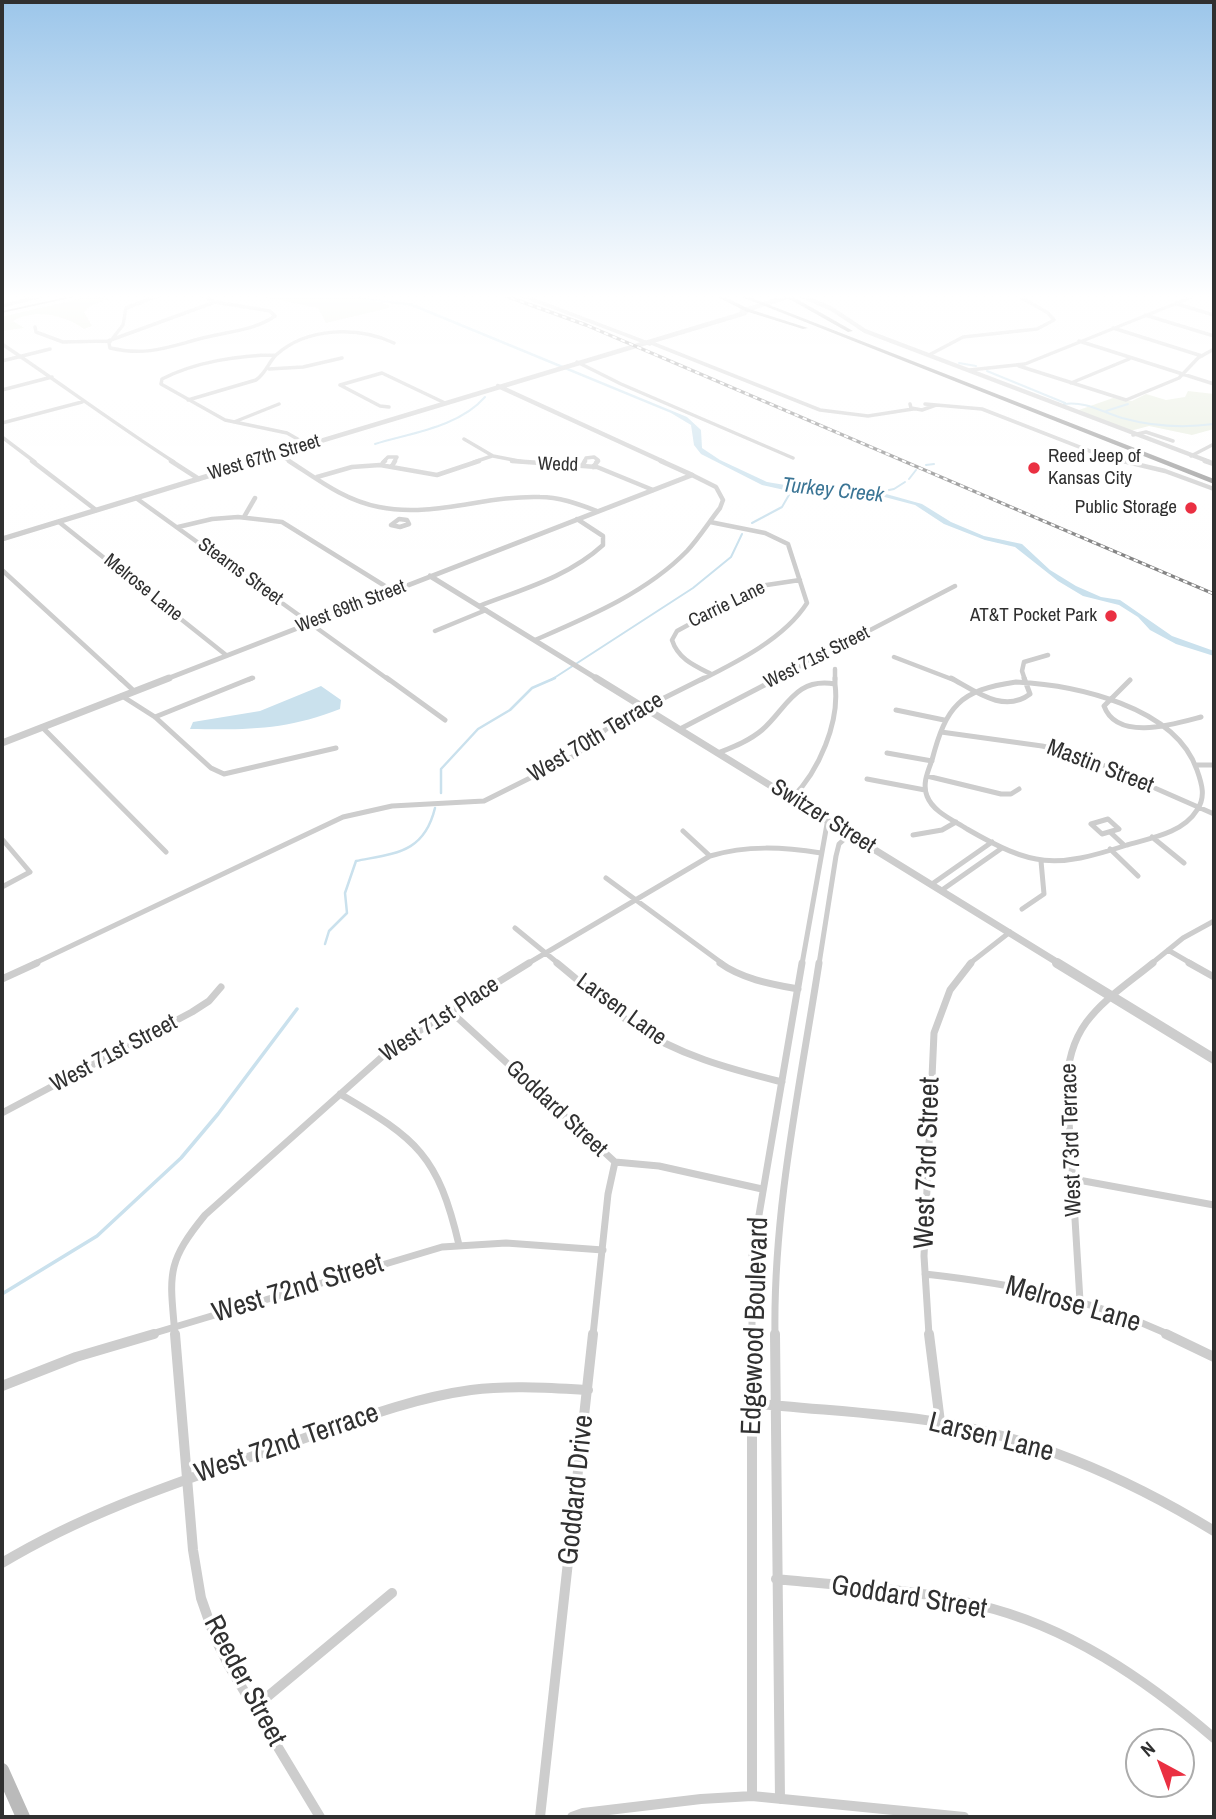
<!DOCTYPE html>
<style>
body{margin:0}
#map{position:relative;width:1216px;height:1819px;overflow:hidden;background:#fff;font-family:"Archivo Narrow",sans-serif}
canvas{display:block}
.frame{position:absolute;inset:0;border:4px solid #303030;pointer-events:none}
.north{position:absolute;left:1125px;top:1728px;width:70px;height:70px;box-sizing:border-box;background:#fff;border:2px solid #acacac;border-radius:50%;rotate:319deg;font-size:19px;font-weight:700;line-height:28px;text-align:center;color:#303030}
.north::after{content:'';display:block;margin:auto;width:24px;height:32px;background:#ea3042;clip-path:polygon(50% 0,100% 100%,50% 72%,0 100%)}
</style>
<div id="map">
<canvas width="1216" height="1819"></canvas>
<div class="frame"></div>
<div class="north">N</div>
</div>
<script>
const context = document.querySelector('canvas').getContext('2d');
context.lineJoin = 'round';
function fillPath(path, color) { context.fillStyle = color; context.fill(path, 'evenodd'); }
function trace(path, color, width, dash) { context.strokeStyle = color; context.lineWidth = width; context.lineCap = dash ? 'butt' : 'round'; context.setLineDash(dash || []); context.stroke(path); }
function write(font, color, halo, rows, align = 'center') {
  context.font = font + ' "Archivo Narrow",sans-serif'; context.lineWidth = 7; context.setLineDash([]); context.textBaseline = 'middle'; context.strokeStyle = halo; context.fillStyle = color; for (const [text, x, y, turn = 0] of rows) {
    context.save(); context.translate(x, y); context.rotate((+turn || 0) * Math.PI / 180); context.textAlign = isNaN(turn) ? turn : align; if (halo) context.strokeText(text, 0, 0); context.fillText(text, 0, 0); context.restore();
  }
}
const green = new Path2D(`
 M254,295C297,295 349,290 389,305V308L326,323L318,308Z
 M92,296L108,299L90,306L84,312L92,326L84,329C66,315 34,308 13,321L24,328L2,331V314L5,316Z
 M1188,391L1214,394V429L1192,435L1149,426L1130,431L1076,411L1113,398L1132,401L1146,394L1166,400L1185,397Z`);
const water = new Path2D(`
 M333,295L411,303L687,417L701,430L702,448L720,460L767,482L791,486L837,485L879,492L922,504L951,522L984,536L1022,544L1050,570L1076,586L1101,597L1120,600L1172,636L1214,651V656L1176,644L1150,630L1138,617L1119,605L1083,596L1058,581L1015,547L985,540L944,524L915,505L877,495L828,488L789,491L762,485L701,454L694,445L691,425L671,413L411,306Z
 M321,686L341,700L340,709C287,730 247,730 190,729L193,722L260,711Z`);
const streamFar2 = new Path2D(`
 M959,363L976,366
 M987,371L1065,403
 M1064,404C1086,401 1102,412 1122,418C1151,426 1184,428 1214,424
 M1106,411L1128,404
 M375,444C411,433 459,427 485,397
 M926,465L934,464
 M909,479L916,470
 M879,492L894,489L905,482
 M752,523L782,507L793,488
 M551,680L693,588L731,557L742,534`);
const streamFar1 = new Path2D(`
 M441,793V769L478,729L510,710L532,688L555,678
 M325,944L329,931L347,913L345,893L356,861C396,853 424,853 435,808`);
const stream = new Path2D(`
 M2,1294L97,1236L181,1158L218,1114L297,1009`);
const minorFar4 = new Path2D(`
 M160,295L126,308L123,325L109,343L110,348C149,357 170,346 207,337C231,331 255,330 275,316L270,311L215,302L201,295
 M521,295L650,344
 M1177,304L1214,315
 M2,306L45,295
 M1145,315L1214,336
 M35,327L36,332L63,342L108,341L215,302
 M1113,328L1202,356
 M1079,341L1214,384
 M649,342L820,410L868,416L913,409
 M2,344C60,383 115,424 174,462
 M276,355C239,355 195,362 162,379L161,384L225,420L287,433L308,445
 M929,355L963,337L1037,329L1054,320L1048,313L1017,295
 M2,361L50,349
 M577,362L621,384L793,458
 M1019,366L1126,400L1179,378L1198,358L1214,349
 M269,369L303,367L342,358
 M970,370L1025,364L1197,295
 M1071,383L1129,359
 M340,385L382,373L445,403
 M340,385L380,406L389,407
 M2,390L52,377
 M188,400L256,380C266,373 268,363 276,355C307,327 358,326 394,343
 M910,404L911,408L922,410L936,405
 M925,404L982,409L1100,455L1130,462
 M234,422L279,404
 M2,423L82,402
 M1133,435L1146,432L1173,441
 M2,437L35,462
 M464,439L493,456L524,462
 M278,454L291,462
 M1191,456L1214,444
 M383,462L388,457H397L394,462
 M474,462L492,456
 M584,462L586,458L594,457L598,460L596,462`);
const minorFar3 = new Path2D(`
 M32,461L96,510
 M171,461L199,479
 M289,461C317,479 345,501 379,507C433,518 486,495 540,497C560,497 578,504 597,511
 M512,461L597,467L653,490
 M1123,461L1165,471L1214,489
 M381,465L385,461
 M392,466L395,461
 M582,466L585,461
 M593,467L598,461
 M317,477L352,467L380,465L437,475L479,461
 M136,498L389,680
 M244,517L255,498
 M399,519L407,520L409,524L400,527L391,525Z
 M59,522L226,655
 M178,527L212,519L238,517L282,522L393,591
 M2,570L122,680
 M479,606C523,589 568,577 603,545V536L577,519
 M435,631L486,610
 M535,640C588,617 646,593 687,551C699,538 709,522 720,508L723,500L716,487L692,475
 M894,657L954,680
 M835,669V680
 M711,674C695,666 678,659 672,640L677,631L760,586L800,580
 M248,680L253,678
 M701,680C737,662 785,638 807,603L788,544L765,533L710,522
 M774,680L955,586
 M1025,680L1022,671L1024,662L1048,655`);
const minorFar2 = new Path2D(`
 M120,678L134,691
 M387,678L445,720
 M835,678V684
 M951,678C975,691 1004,714 1030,694L1024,678
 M1130,680L1104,706C1117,742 1175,724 1201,717
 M1016,682C1075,685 1175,706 1197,770C1202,784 1206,797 1197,810C1183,833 1151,838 1127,845C1054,869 1033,867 967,829C953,820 933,812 927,796C922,784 928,771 932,760C946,706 960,690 1016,682Z
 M122,696L155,717L211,768L224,774L336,748
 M896,710L944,720
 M155,717L252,678
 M42,727L166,852
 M680,729L778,678
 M941,732L1042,746L1075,753L1214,814
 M718,753C733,747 749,741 762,730C787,708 795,677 835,684C840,722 819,771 792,798
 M887,753L932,761
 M1197,765H1214
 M927,776L1001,794H1011L1019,789
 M867,779L925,790
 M1108,819L1119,829L1102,834L1091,824Z
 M683,831L710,856
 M1110,832L1124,845
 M913,835L942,830L956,822
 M1152,837L1184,863
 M2,839L30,872L2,887
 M1110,849L1138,876
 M606,878L723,964
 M932,884L992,842
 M942,890L1002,848
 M1022,909L1044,894L1041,861
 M515,928L559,964
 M1168,950L1192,964
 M33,964L343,817L392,806L484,801L576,755L612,724L704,678
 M527,964L710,856C747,845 783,847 821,853
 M802,964L827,824L830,822
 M819,964L836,856L839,844L850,834
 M969,964L1010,932
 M1151,964L1183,938L1214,921`);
const minorFar1 = new Path2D(`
 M557,963C582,983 606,1006 632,1024C677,1055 730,1069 782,1082
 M720,963C742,979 771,984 798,989
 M1189,963L1214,977
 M2,979L37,963
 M449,1010L615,1162L659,1166L762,1189
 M340,1094C417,1139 438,1155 459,1245
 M2,1113L192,1012L209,1001L221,987
 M1073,1179L1214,1205
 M925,1274C1013,1284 1089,1298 1170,1335
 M1080,1301L1067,1088C1067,1021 1106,1001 1153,963
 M148,1335L442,1247L506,1243L603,1250
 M175,1335C170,1275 165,1264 205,1215L393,1047L529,963
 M593,1335L608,1194L615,1162
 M752,1335V1256L802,963
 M775,1335C773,1210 800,1086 819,963
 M929,1335L924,1256L934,1033L950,990L971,963`);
const minor = new Path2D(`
 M175,1334L193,1550L201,1598L215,1638L229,1666L320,1817
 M752,1334V1796
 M775,1334L780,1799
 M929,1334L940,1422
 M1166,1334L1214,1357
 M2,1386L76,1357L154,1334
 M752,1403C814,1410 876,1412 938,1422C1037,1438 1129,1479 1214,1531
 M2,1563C90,1510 185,1480 282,1446C344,1425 405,1399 471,1390C510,1385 549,1388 588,1390
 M776,1579C843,1586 912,1588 978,1605C1068,1626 1145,1679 1214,1738
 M255,1707L392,1593
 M540,1817L593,1334
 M572,1817L583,1813L701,1799L752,1796L964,1817`);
const tertiaryFar3 = new Path2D(`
 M800,295L832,309L865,331L1210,462
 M742,311L794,295
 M498,386L664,462
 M251,462L745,313L747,310`);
const tertiaryFar2 = new Path2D(`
 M661,461L692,475
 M1205,461L1214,464
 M2,539L257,461
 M430,576L599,680
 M164,680L692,475`);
const tertiaryFar1 = new Path2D(`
 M596,678L1060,964
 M2,743L169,678`);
const tertiary = new Path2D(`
 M1057,963L1214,1059`);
const secondary = new Path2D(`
 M2,1770L23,1817`);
const trunk = new Path2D(`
 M76,295H83L2,313V311Z`);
const motorway = new Path2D(`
 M714,295H721L749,309L808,328L803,329L745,311Z
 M737,295H744L1214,479V484Z
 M775,295L795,298L853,331L848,332L791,300Z`);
const rail = new Path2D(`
 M503,295L586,325L1214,594`);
const markers = [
 [1034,468,7,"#ea3042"],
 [1191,508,7,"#ea3042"],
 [1111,616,7,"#ea3042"]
];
const farPoinames = [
 ["Reed Jeep of",1048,457,"left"],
 ["Kansas City",1048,479,"left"],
 ["Public Storage",1177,508],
 ["AT&T Pocket Park",1097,616]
];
const farStreetnames = [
 ["West 67th Street",264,458,-17],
 ["Wedd",558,465,2],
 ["Stearns Street",240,572,36],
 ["Melrose Lane",143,588,39],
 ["Carrie Lane",727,605,-26],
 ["West 69th Street",351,607,-21],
 ["West 71st Street",817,658,-27]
];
const farWaternames = [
 ["Turkey Creek",833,491,6]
];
const streetNames = [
 ["West 70th Terrace",596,738,-31],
 ["Mastin Street",1100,767,21],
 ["Switzer Street",823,817,32],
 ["Larsen Lane",621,1010,36],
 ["West 71st Place",440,1020,-33],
 ["West 71st Street",114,1054,-28],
 ["Goddard Street",556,1109,43],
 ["West 73rd Terrace",1072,1140,-92]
];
const nearStreetnames = [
 ["West 73rd Street",928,1163,-88],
 ["West 72nd Street",298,1289,-17],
 ["Melrose Lane",1073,1305,16],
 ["Edgewood Boulevard",756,1326,-88],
 ["Larsen Lane",991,1438,14],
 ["West 72nd Terrace",287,1444,-19],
 ["Goddard Drive",577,1490,-84],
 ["Goddard Street",909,1598,9],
 ["Reeder Street",244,1681,62]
];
fillPath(green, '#e7edde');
fillPath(water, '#cae1ed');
trace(streamFar2, '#cae1ed', 2);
trace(streamFar1, '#cae1ed', 2.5);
trace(stream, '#cae1ed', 3.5);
trace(minorFar4, '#cdcdcd', 3.5);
trace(minorFar3, '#cdcdcd', 4.5);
trace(minorFar2, '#cdcdcd', 5);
trace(minorFar1, '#cdcdcd', 7);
trace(minor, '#cdcdcd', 10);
trace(tertiaryFar3, '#cdcdcd', 4.5);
trace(tertiaryFar2, '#cdcdcd', 5);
trace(tertiaryFar1, '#cdcdcd', 7);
trace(tertiary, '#cdcdcd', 10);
trace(secondary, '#bababa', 14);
fillPath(trunk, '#a0a0a0');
fillPath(motorway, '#979797');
trace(rail, '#858585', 3.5);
trace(rail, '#fff', 2, [4.5]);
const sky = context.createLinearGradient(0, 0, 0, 549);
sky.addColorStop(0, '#9cc6ea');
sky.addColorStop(0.54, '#fff');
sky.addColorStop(1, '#ffffff00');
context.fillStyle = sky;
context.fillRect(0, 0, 1216, 549);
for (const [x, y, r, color] of markers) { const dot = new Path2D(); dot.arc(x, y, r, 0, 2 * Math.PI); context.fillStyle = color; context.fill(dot); trace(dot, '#fff', 2.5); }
write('19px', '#303030', '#fff', farPoinames, 'right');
write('19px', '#303030', '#fff', farStreetnames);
write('italic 21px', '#3b7595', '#fff', farWaternames);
write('23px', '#303030', '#fff', streetNames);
write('28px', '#303030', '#fff', nearStreetnames);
</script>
